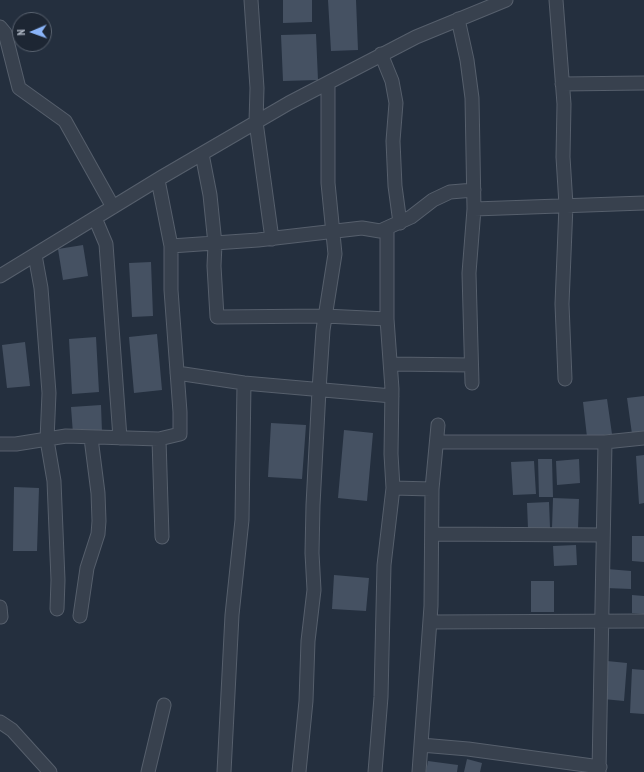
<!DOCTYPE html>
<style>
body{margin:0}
#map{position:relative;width:644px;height:772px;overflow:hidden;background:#242f3e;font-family:"PT Sans Narrow",sans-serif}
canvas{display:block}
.north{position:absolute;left:12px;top:12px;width:40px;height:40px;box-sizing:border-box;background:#1d2633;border:1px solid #59626f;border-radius:50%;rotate:268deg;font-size:11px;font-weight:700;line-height:16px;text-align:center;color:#b4bcc9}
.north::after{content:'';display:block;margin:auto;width:14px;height:18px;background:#8ab4f8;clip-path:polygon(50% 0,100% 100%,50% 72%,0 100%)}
</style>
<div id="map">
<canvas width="644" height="772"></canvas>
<div class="north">N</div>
</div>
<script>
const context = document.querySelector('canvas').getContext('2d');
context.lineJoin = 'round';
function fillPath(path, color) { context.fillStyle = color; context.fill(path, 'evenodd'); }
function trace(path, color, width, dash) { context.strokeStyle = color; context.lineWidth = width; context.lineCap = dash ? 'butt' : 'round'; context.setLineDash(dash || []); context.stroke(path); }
const building = new Path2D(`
 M283,0H312V22L283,23Z
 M328,0H356L358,50L331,51Z
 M316,34L318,80L283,81L281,35Z
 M83,245L88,276L63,280L58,249Z
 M151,262L153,316L132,317L129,263Z
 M157,334L162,390L134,393L129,337Z
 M96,337L99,392L72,394L69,339Z
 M25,342L30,386L7,388L2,345Z
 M644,396V432L632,434L627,398Z
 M607,399L612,434L587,437L583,402Z
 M101,405L102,432L73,434L71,407Z
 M271,423L306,425L302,479L268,477Z
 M344,430L373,433L367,501L338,498Z
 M644,455V503L639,504L636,456Z
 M538,459H552L553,497H539Z
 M579,459L580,483L557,485L556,461Z
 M534,461L536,494L513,495L511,462Z
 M14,487L39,488L37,551H13Z
 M553,498L579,499L578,529L552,528Z
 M549,502L550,528L528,529L527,503Z
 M632,536H644V562L632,561Z
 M576,545L577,565L554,566L553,546Z
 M607,569L631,571V589L606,588Z
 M334,575L369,578L366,611L332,609Z
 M531,581H554V612H531Z
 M632,595L644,596V614L632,613Z
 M607,661L627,663L624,701L603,699Z
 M632,669L644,670V714L630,713Z
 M467,759L482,763L480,772H464Z
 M428,761L458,765L457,772H426Z`);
const minor = new Path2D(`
 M251,0L257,88L256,122L272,239
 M556,0L564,104L563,157L566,205L562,304L565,379
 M458,19L467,60L472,98L474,209L469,273L472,383
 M0,27L5,33L19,88L65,121L113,207
 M381,54L392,81L396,103L393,141L395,186L400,223
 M562,84L644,83
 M202,154L210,195L215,244L214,266L217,317L325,316L387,319
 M158,180L171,246V290L180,412V434L159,439L162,537
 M474,209L644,203
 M95,218L106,244L120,438
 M171,246L258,240L362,228L380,231L411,217L433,200L450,192L474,190
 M35,255L41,288L49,393L47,440L54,481L58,580L57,609
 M0,276L162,177L289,103L416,37L506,0
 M391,364L471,365
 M177,373L244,383L392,396
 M437,442H605L644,438
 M0,444H16L66,436L159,439
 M393,488L432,489L438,425
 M432,534L603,535
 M0,607L1,617
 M80,616L87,568L98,534L99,521L98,493L91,438
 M430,622L644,621
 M0,722L12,730L50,772
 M421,745L468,749L600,767
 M148,772L164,705
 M224,772L232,615L242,520L244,383
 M299,772L306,701L308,641L314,590L312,553L313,505L319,390L323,330L335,254L328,183V84
 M375,772L381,697L384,565L393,488L391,454L392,389L387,319V229
 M419,772L431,606L432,489
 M599,772L605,442`);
fillPath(building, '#455162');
trace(minor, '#565f6c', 15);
trace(minor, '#38414e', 13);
</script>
